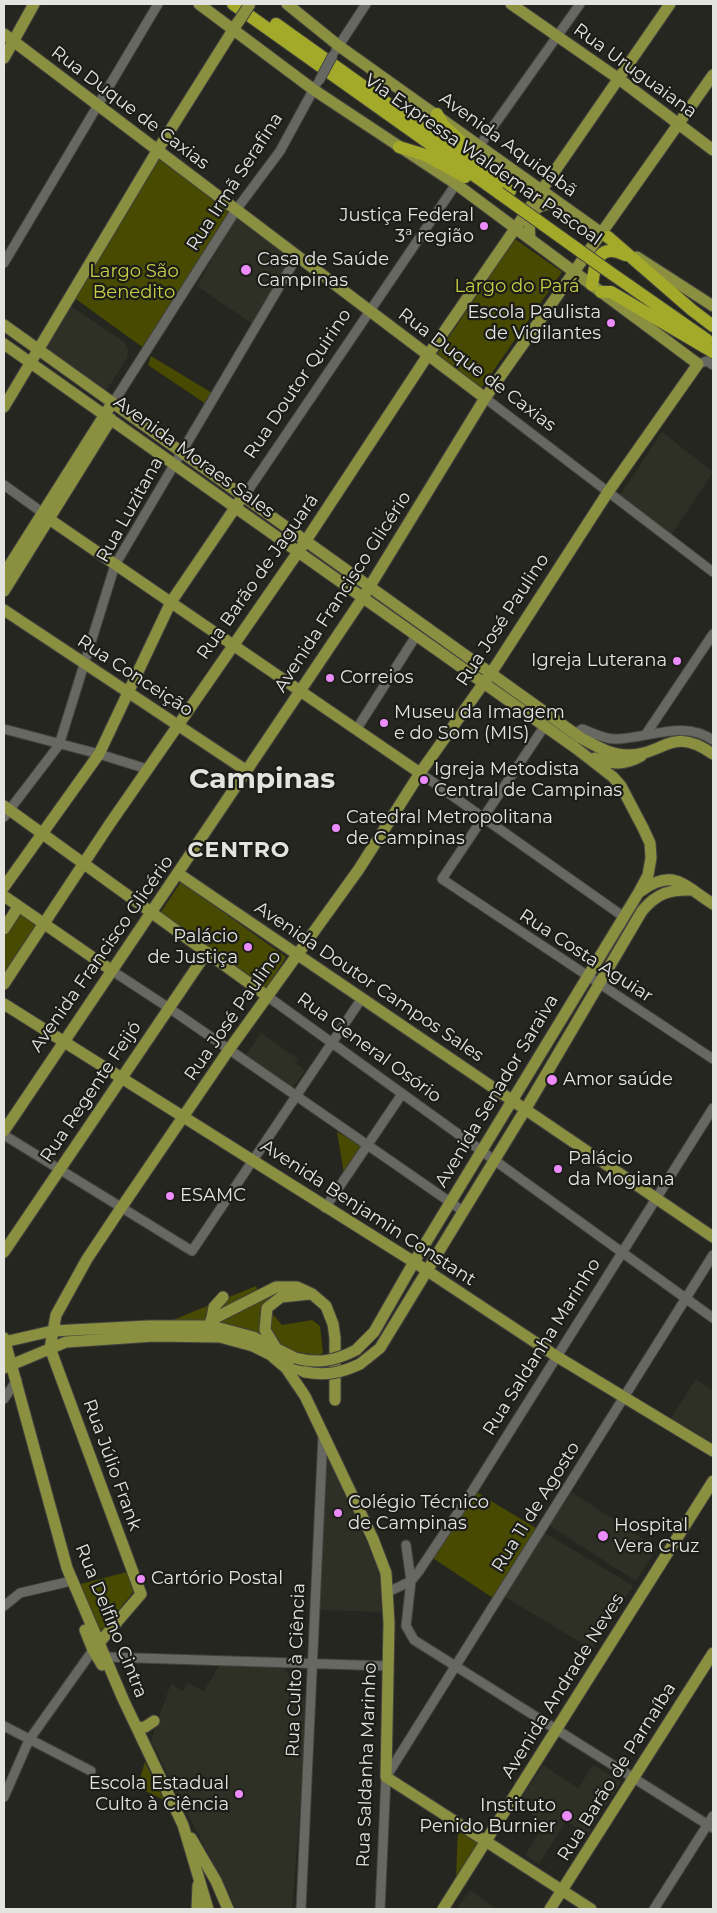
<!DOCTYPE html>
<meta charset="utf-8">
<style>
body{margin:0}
#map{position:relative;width:717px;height:1913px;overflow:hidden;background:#262621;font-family:Montserrat,sans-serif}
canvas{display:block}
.frame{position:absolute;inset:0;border:5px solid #e3e4e0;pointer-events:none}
</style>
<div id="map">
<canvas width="717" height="1913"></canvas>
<div class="frame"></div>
</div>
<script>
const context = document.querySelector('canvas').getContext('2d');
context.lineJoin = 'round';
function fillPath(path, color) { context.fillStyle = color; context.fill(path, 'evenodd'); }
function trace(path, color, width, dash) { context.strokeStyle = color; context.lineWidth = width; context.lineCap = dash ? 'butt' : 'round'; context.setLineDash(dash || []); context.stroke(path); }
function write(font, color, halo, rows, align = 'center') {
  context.font = font + ' Montserrat,sans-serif'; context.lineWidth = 4.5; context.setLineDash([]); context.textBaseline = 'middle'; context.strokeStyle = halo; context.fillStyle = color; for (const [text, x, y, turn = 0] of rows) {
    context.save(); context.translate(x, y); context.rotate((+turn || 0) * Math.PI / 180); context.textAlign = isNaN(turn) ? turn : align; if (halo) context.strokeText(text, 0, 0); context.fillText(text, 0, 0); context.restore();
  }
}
const built = new Path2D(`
 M238,214L296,255L253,324L197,286Z
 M69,305L124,342L128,350L127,358L106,391L42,347Z
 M662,432L713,472L670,537L619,497Z
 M261,1033L298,1059L295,1063L305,1070L292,1088L245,1056Z
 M696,1379L713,1391V1447L670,1420Z
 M326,1455L380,1572L381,1612L319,1610Z
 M570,1491L657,1548L636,1581L547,1524Z
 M545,1533L633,1586L592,1649L505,1597Z
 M221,1663L282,1665L308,1704L292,1909H232L223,1883L151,1741L171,1683L182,1691L188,1683L204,1691Z
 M543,1765L578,1788L593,1765L621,1782L587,1835L566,1821L539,1864L525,1855L545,1823L517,1804Z
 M470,1890L497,1909H457Z`);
const green = new Path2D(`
 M159,157L230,211L145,349L73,297Z
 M515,239L562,272L480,390L436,356Z
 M151,356L212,393L206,404L148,365Z
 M181,882L286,957L266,989L161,912Z
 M18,907L45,926L4,985V929Z
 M337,1132L364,1146L344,1174Z
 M256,1286L258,1292L208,1322H168Z
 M287,1288C264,1305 258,1307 263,1337L242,1328L215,1322Z
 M271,1312L282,1325L312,1320L320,1326L323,1353L320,1355C302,1354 275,1350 269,1329C268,1324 270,1317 271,1312Z
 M473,1490L539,1530L496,1600L431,1557Z
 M127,1572L134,1591L97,1637L77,1585Z
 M145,1762L164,1800L137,1787Z
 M458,1824L481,1841L456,1879Z`);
const minor = new Path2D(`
 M336,50L366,4
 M480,145L580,4
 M4,263L158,4
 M698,364L707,361L713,365
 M485,398L713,572
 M113,403L236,210L280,151L316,85
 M4,485L43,513
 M243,498L456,184
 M544,727L442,879L713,1059
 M4,729L99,754L147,769
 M356,730L416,636
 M574,734L582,729C593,733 604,739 615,739C648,739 683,719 713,740
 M646,734L713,634
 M420,773L624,917
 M4,817L59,745L115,565L298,255
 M111,970L169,1008L463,1211
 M267,996L713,1318
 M4,1135L192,1251L362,998
 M325,1208L402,1094
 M4,1399L17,1380
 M406,1545L411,1581L406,1626L414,1640L713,1828
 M388,1592L411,1581L419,1571L473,1490L713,1108
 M4,1606L20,1593L67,1582
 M106,1657L388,1666
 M4,1726L91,1771
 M4,1797L29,1740L93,1650
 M301,1909L323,1435
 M380,1909L386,1777L713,1255
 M654,1909L713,1816`);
const major = new Path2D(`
 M287,4L339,46L607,237
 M511,4L619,79L713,150
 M4,34L485,398
 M4,58L34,4
 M530,238C527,215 535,200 560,205
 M637,257L713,306
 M4,325L581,738C596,746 610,755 628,755C665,755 671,725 713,754
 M4,344L577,749L613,777L621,786L643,828L650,843L651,858L648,875L639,892L414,1262L374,1332L356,1350
 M4,407L157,151L238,22
 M49,519L420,773
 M4,574L109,408
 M4,591L111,419
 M4,610L247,771
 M595,758C612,765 625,765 641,756
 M4,806L267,996
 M179,874L713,1237
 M4,887L99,754L171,602L239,502
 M641,891C674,867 684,886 713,904
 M4,896L111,970
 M4,929L18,907
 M4,984L109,825L305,542L428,355L670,4
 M4,1004L414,1262L556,1356L713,1451
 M4,1131L362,599L485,398L713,75
 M4,1252L207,952
 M211,1320L276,1287H297L312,1294L326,1306L333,1324L335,1338V1400
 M211,1323L214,1307L223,1297
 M4,1338L67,1568L123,1699L183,1825L208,1909
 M4,1342L52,1331L148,1326H212L253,1337L295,1358
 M276,1348L265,1330L267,1308L281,1297L310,1294
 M273,1357L286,1368L305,1396L373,1539L386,1573L389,1623L386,1777L591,1909
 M360,1364L380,1348L525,1110L642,911C657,893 670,889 693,890
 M4,1368L66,1342L154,1336L220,1337L253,1346L305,1372
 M85,1630L93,1650L102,1665
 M99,1643L141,1594L50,1348L56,1315L87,1259L121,1208L228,1051L359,869L420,773L495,667L608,492L698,364L456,184L314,90L199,4
 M137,1728L145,1727L154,1721
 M191,1838L216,1881L228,1909
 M197,1909L198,1885
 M443,1909L713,1481
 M550,1909L713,1653`);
const highway = new Path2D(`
 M233,4L499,193
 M276,24L510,191
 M437,114L443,125L487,165
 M399,147L425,155L465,177
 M608,237L692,310L713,326
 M608,271L707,340
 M592,285C595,265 597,241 625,255
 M601,292H611L713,352`);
const minorBridge = new Path2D(`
 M319,81L333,55`);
const majorBridge = new Path2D(`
 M239,21L250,4
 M295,1358C318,1364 335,1361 356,1350
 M305,1372C325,1376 341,1373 360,1364`);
const highwayBridge = new Path2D(`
 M499,193L608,271`);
const markers = [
 [484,226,5,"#ec8cfa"],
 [246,270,6,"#ec8cfa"],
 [611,323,5,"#ec8cfa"],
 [677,661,5,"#ec8cfa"],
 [330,678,5,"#ec8cfa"],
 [384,723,5,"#ec8cfa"],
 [424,780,5,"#ec8cfa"],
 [336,828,5,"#ec8cfa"],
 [248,947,5,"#ec8cfa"],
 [552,1080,6,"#ec8cfa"],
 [558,1169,5,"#ec8cfa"],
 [170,1196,5,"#ec8cfa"],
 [338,1513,5,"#ec8cfa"],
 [603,1536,6,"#ec8cfa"],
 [141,1579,5,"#ec8cfa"],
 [239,1794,5,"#ec8cfa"],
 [567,1816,6,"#ec8cfa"]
];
const streetNames = [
 ["Rua Uruguaiana",635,71,36],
 ["Rua Duque de Caxias",130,108,37],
 ["Avenida Aquidabã",508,145,36],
 ["Via Expressa Waldemar Pascoal",483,160,35],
 ["Rua Irmã Serafina",235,182,-57],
 ["Rua Duque de Caxias",477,370,37],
 ["Rua Doutor Quirino",298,384,-56],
 ["Avenida Moraes Sales",194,457,36],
 ["Rua Luzitana",130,510,-61],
 ["Rua Barão de Jaguará",258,577,-55],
 ["Avenida Francisco Glicério",343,592,-57],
 ["Rua José Paulino",503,620,-57],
 ["Rua Conceição",135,676,33],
 ["Avenida Francisco Glicério",102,954,-55],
 ["Rua Costa Aguiar",586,956,33],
 ["Avenida Doutor Campos Sales",369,982,34],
 ["Rua José Paulino",233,1016,-55],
 ["Rua General Osório",369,1048,36],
 ["Avenida Senador Saraiva",497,1091,-59],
 ["Rua Regente Feijó",91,1092,-56],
 ["Avenida Benjamin Constant",368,1213,33],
 ["Rua Saldanha Marinho",542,1347,-58],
 ["Rua Júlio Frank",112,1465,70],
 ["Rua 11 de Agosto",536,1507,-58],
 ["Rua Delfino Cintra",111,1621,68],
 ["Rua Culto à Ciência",296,1670,-88],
 ["Avenida Andrade Neves",563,1686,-58],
 ["Rua Saldanha Marinho",367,1765,-88],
 ["Rua Barão de Parnaíba",617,1772,-58]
];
const poiNames = [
 ["Justiça Federal",474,216,"right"],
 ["3ª região",474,237,"right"],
 ["Casa de Saúde",257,260],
 ["Campinas",257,281],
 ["Escola Paulista",601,313,"right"],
 ["de Vigilantes",601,334,"right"],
 ["Igreja Luterana",667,661,"right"],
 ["Correios",340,678],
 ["Museu da Imagem",394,713],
 ["e do Som (MIS)",394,734],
 ["Igreja Metodista",434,770],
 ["Central de Campinas",434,791],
 ["Catedral Metropolitana",346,818],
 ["de Campinas",346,839],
 ["Palácio",238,937,"right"],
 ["de Justiça",238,958,"right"],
 ["Amor saúde",563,1080],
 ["Palácio",568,1159],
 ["da Mogiana",568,1180],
 ["ESAMC",180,1196],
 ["Colégio Técnico",348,1503],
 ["de Campinas",348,1524],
 ["Hospital",614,1526],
 ["Vera Cruz",614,1547],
 ["Cartório Postal",151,1579],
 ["Escola Estadual",229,1784,"right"],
 ["Culto à Ciência",229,1805,"right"],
 ["Instituto",556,1806,"right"],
 ["Penido Burnier",556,1827,"right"]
];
const parkNames = [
 ["Largo São",134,272],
 ["Benedito",134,293],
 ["Largo do Pará",517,287]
];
const districtNames = [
 ["CENTRO",239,851]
];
const townNames = [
 ["Campinas",262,780]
];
fillPath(built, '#2f3025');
fillPath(green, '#474a00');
trace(minor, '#42423e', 11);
trace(major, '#42423e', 13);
trace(highway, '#42423e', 14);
trace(minor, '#676862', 9);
trace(major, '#8b8f40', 11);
trace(highway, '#a3a929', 12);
trace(minorBridge, '#42423e', 11, []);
trace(majorBridge, '#42423e', 13, []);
trace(highwayBridge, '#42423e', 14, []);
trace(minorBridge, '#676862', 9);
trace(majorBridge, '#8b8f40', 11);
trace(highwayBridge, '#a3a929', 12);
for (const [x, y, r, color] of markers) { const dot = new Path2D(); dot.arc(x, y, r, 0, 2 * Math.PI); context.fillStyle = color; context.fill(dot); trace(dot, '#1c1d18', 2); }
write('18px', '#e3e4e0', '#1c1d18', streetNames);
write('18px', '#e3e4e0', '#1c1d18', poiNames, 'left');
write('18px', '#c8cf46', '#1c1d18', parkNames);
context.letterSpacing = '1px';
write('bold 22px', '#e3e4e0', '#1c1d18', districtNames);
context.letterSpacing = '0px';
write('bold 28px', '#e3e4e0', '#1c1d18', townNames);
</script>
